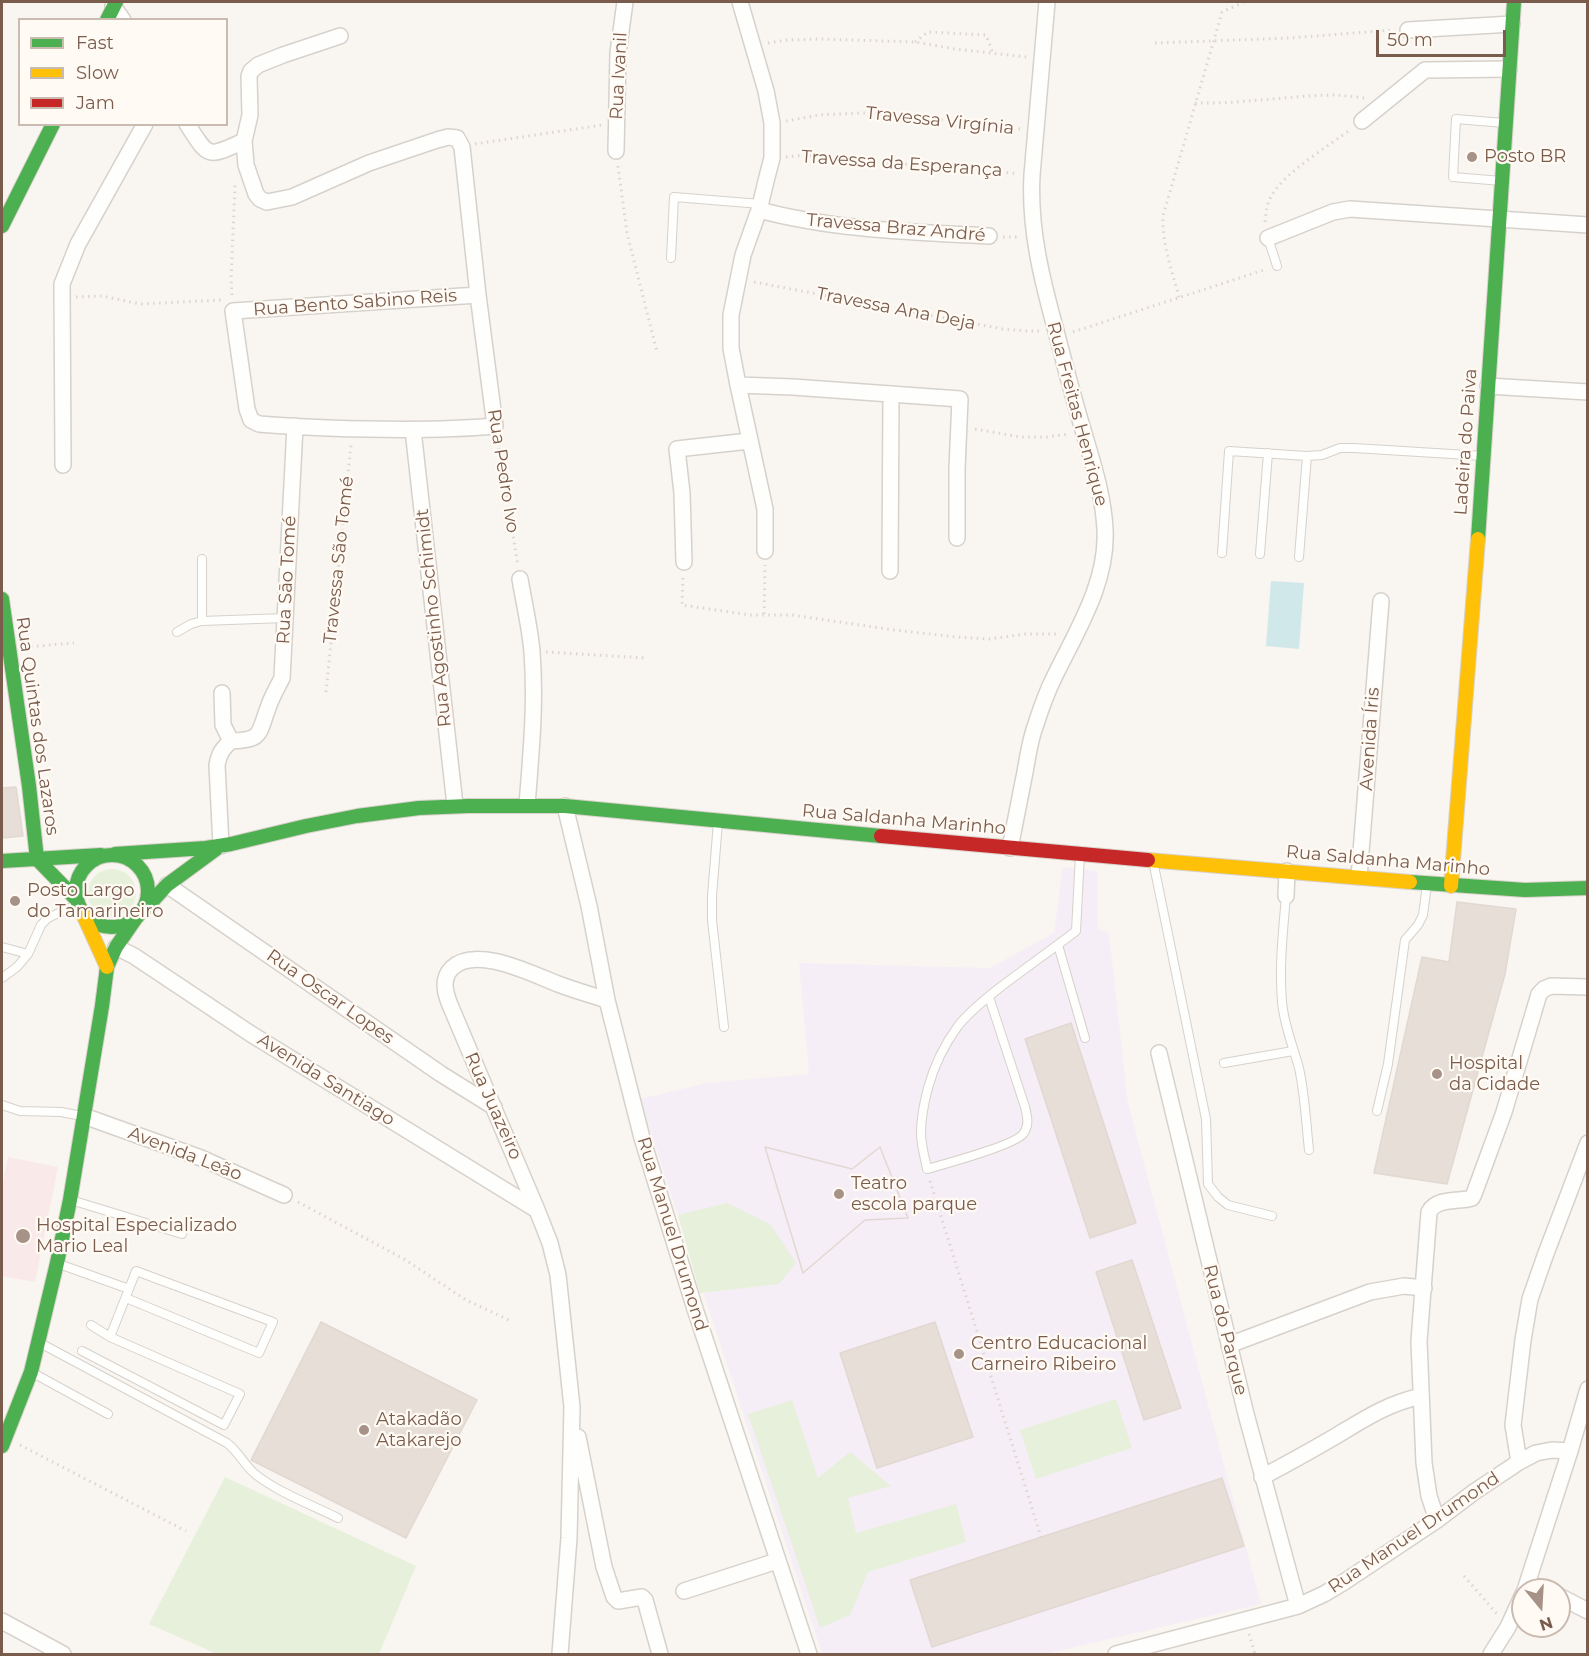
<!DOCTYPE html>
<meta charset="utf-8">
<style>
body{margin:0}
#map{position:relative;width:1589px;height:1656px;overflow:hidden;background:#f9f5f0;font-family:Montserrat,sans-serif}
canvas{display:block}
.frame{position:absolute;inset:0;border:3px solid #7a5c4d;pointer-events:none}
.legend{position:absolute;left:18px;top:18px;width:210px;height:108px;box-sizing:border-box;background:#fffaf3;border:2px solid #cabbb1;margin:0;padding:8px 10px;list-style:none;font-size:18px;color:#7a5c4d}
.legend li{display:flex;align-items:center;gap:12px;height:30px}
.legend b{width:30px;border:2px solid #cabbb1}
.north{position:absolute;left:1511px;top:1578px;width:60px;height:60px;box-sizing:border-box;background:#fffaf3;border:2px solid #cabbb1;border-radius:50%;rotate:162deg;font-size:16px;font-weight:700;line-height:24px;text-align:center;color:#7a5c4d}
.north::after{content:'';display:block;margin:auto;width:21px;height:27px;background:#a69286;clip-path:polygon(50% 0,100% 100%,50% 72%,0 100%)}
.scale{position:absolute;left:1376px;top:30px;width:130px;height:27px;box-sizing:border-box;border:3px solid #7a5c4d;border-top:0;padding-left:8px;font-size:18px;line-height:21px;white-space:nowrap;color:#7a5c4d;-webkit-text-stroke:4px #fffaf3;paint-order:stroke}
</style>
<div id="map">
<canvas width="1589" height="1656"></canvas>
<div class="frame"></div>
<ul class="legend">
<li><b style="height:8px;background:#4caf50"></b>Fast</li>
<li><b style="height:8px;background:#ffc107"></b>Slow</li>
<li><b style="height:8px;background:#c62828"></b>Jam</li>
</ul>
<div class="north">N</div>
<div class="scale">50 m</div>
</div>
<script>
const context = document.querySelector('canvas').getContext('2d');
context.lineJoin = 'round';
function fillPath(path, color) { context.fillStyle = color; context.fill(path, 'evenodd'); }
function trace(path, color, width, dash) { context.strokeStyle = color; context.lineWidth = width; context.lineCap = dash ? 'butt' : 'round'; context.setLineDash(dash || []); context.stroke(path); }
function write(font, color, halo, rows, align = 'center') {
  context.font = font + ' Montserrat,sans-serif'; context.lineWidth = 4.5; context.setLineDash([]); context.textBaseline = 'middle'; context.strokeStyle = halo; context.fillStyle = color; for (const [text, x, y, turn = 0] of rows) {
    context.save(); context.translate(x, y); context.rotate((+turn || 0) * Math.PI / 180); context.textAlign = isNaN(turn) ? turn : align; if (halo) context.strokeText(text, 0, 0); context.fillText(text, 0, 0); context.restore();
  }
}
const education = new Path2D(`
 M1063,867L1097,871L1098,928L1109,934L1128,1103L1261,1604L1045,1654H822L640,1099L707,1083L809,1074L799,963L990,968L1054,933Z`);
const medical = new Path2D(`
 M8,1157L58,1167L35,1282L2,1276V1187Z`);
const green = new Path2D(`
 M88 893a24 24 0 1 1 48 0a24 24 0 1 1-48 0Z
 M727,1203L770,1224L796,1263L779,1284L700,1293L678,1215Z
 M1116,1399L1132,1448L1036,1479L1020,1430Z
 M792,1400L818,1478L850,1452L891,1486L848,1498L856,1533L956,1504L966,1542L868,1572L850,1615L820,1628L748,1414Z
 M225,1477L416,1566L379,1654H217L149,1624Z`);
const water = new Path2D(`
 M1271,581L1304,583L1299,649L1266,646Z`);
const building = new Path2D(`
 M16,787L23,836L2,838V788Z
 M1457,902L1516,909L1505,974L1447,1184L1374,1173L1422,957L1449,962Z
 M1071,1023L1136,1223L1090,1238L1025,1039Z
 M765,1147L852,1169L880,1147L908,1218L865,1220L803,1273Z
 M765,1147L852,1169L880,1147L908,1218L865,1220L803,1273Z
 M1132,1260L1181,1408L1144,1420L1096,1272Z
 M321,1322L477,1400L406,1538L251,1460Z
 M935,1322L973,1437L877,1468L840,1353Z
 M1222,1478L1244,1546L932,1647L910,1580Z`);
const path = new Path2D(`
 M915,42L928,32L986,35L993,53
 M768,43L787,40L820,39L915,42L955,49L1027,57
 M1155,43L1290,38L1393,30
 M1195,103C1241,104 1286,96 1332,95C1343,95 1354,97 1365,98
 M786,121L819,115L862,113L889,114L1021,129
 M475,144L602,125
 M786,157L804,155L841,159L870,164H943L1018,174
 M618,166L627,233L657,352
 M1265,222C1266,212 1267,203 1272,195C1285,172 1329,146 1351,129
 M1003,237H1020
 M754,282L1003,329L1027,331H1040
 M232,295L231,280L235,184
 M76,297L102,296L140,304L222,300
 M1179,297C1172,271 1162,244 1163,216L1222,12L1244,2
 M1073,332L1267,269
 M975,429L1021,437H1047L1069,434
 M498,442L518,566
 M683,578L682,605L750,615H792L894,630L957,637L989,639L1026,634H1059
 M764,614L765,565
 M25,647L74,643
 M546,652L646,658
 M326,692L351,445
 M930,1181L1041,1537
 M298,1202L404,1259L466,1300L511,1321
 M20,1445L186,1531
 M1464,1576L1497,1614
 M1249,1634L1255,1654`);
const lane = new Path2D(`
 M1502,181L1453,177L1456,119L1504,123
 M1268,238L1277,266
 M671,258L674,197L761,204
 M1222,553L1229,451L1307,456L1322,455L1340,448H1354L1484,456
 M1260,554L1268,453
 M1299,557L1307,456
 M202,559V621
 M177,632L191,624L202,621L285,618
 M718,822L712,896V920L724,1027
 M1153,861L1206,1119L1208,1184L1218,1197L1228,1205L1272,1216
 M1286,896C1283,931 1279,967 1282,1002C1284,1025 1293,1046 1299,1068C1305,1095 1306,1123 1309,1150
 M1058,945L1085,1038
 M2,947L28,954
 M2,978L17,967L28,954L41,925L48,918L78,904
 M989,997L1025,1107C1027,1116 1030,1125 1023,1134C1015,1145 945,1164 927,1169C925,1158 921,1145 921,1133C921,1118 924,1103 928,1088C934,1066 944,1045 958,1026C969,1012 984,1000 998,989C1024,969 1050,951 1076,931L1080,854
 M1224,1063L1293,1051
 M2,1105L20,1111L61,1112L82,1116
 M1377,1111L1388,1064L1405,940L1418,925L1423,915L1427,885
 M71,1200L182,1234
 M59,1264L129,1289
 M110,1337L136,1271L273,1322L259,1353L126,1298
 M40,1343L227,1443C239,1452 244,1465 255,1474C279,1493 310,1504 338,1518
 M82,1351L224,1425L240,1394L110,1337L91,1325
 M33,1373L108,1414`);
const street = new Path2D(`
 M740,2L766,91L772,123V158L767,177L759,210L743,255L731,315V348L738,385L765,509V551
 M113,6L123,20
 M1408,30L1512,24
 M340,36L283,55L258,65L251,71L249,76L250,115L244,141L246,165L256,194L260,199L267,202L292,197L369,163L437,140L448,137L457,138L462,147L478,295L495,426C439,431 384,430 328,428C305,427 282,426 259,424L251,420L247,409L233,311L478,295
 M1362,121L1425,70L1509,69
 M187,124C209,158 207,158 244,141
 M616,151L618,53L625,2
 M759,210C834,230 912,232 989,236
 M1268,238L1333,212L1350,209L1588,225
 M738,385L793,387L960,399L957,469V538
 M1488,386L1588,392
 M413,430L455,805
 M63,465L62,284L78,244L145,124
 M684,562L682,493L677,449L749,441
 M890,571L891,394
 M520,579C524,603 530,628 532,652C536,703 531,754 527,805
 M222,693L223,725L231,741
 M231,741C263,740 258,734 268,708C271,698 277,688 282,678L295,426
 M565,806L589,906L607,1000L642,1138L695,1309L809,1654
 M221,846L217,765C219,754 222,749 231,741
 M1010,848C1015,823 1020,797 1025,772C1028,756 1030,739 1036,724C1040,711 1045,698 1050,686C1073,636 1108,586 1105,529C1103,492 1091,458 1081,423C1072,393 1064,362 1056,331C1042,280 1029,229 1032,175L1047,2
 M1359,877L1381,601
 M167,885L441,1074L494,1107
 M1286,896L1287,871
 M116,947L134,956L251,1034L537,1210
 M1159,1053L1246,1414L1298,1606
 M84,1116L201,1158L284,1195
 M1229,1345L1370,1292L1404,1286L1424,1288
 M578,1437L604,1567L614,1597L618,1601L642,1597L645,1600L660,1654
 M1519,1462L1513,1425L1523,1340L1530,1299L1545,1256L1588,1143
 M1262,1477C1287,1464 1312,1450 1336,1436C1366,1418 1387,1404 1421,1396
 M1437,1520L1429,1496L1424,1463L1419,1341L1429,1212C1436,1199 1454,1201 1468,1199L1472,1198L1474,1194L1504,1112L1539,994L1544,989L1551,986L1588,987
 M1528,1583L1544,1590
 M1525,1590L1570,1451L1588,1389
 M684,1591L777,1561
 M1559,1596L1588,1611
 M2,1621L63,1654
 M560,1654L569,1538L572,1407L558,1275L550,1243L537,1210L453,1012C449,1003 445,994 445,985C445,978 447,973 452,968C476,945 532,974 558,984C574,990 591,995 607,1000
 M1116,1654L1298,1606L1324,1594L1344,1582L1437,1520L1474,1492L1519,1462L1536,1453L1552,1450L1570,1451
 M1491,1654L1508,1627L1523,1594`);
const fast = new Path2D(`
 M107,20L116,2
 M2,226L53,124
 M1478,539L1514,2
 M2,599L29,786L37,859
 M115,854L206,848L231,844L306,826L357,816L419,808L468,806H565L881,836
 M76 891a36 36 0 1 1 72 0a36 36 0 1 1-72 0Z
 M37,859L77,900
 M2,861L101,855
 M1410,882L1525,890L1588,888
 M145,909L167,885L216,849
 M2,1446L31,1372L57,1263L70,1200L102,1006L107,967L116,947L136,918`);
const slow = new Path2D(`
 M1148,860L1410,882
 M1451,886L1478,539
 M82,912L107,967`);
const jam = new Path2D(`
 M881,836L1148,860`);
const markers = [
 [1472,157,6,"#a69286"],
 [15,901,6,"#a69286"],
 [1437,1074,6,"#a69286"],
 [839,1194,6,"#a69286"],
 [23,1236,8,"#a69286"],
 [959,1354,6,"#a69286"],
 [364,1430,6,"#a69286"]
];
const streetNames = [
 ["Rua Ivanil",619,76,-87],
 ["Travessa Virgínia",940,121,6],
 ["Travessa da Esperança",902,164,4],
 ["Travessa Braz André",896,228,5],
 ["Rua Bento Sabino Reis",355,303,-4],
 ["Travessa Ana Deja",896,309,11],
 ["Rua Freitas Henrique",1077,414,75],
 ["Ladeira do Paiva",1466,442,-86],
 ["Rua Pedro Ivo",503,471,81],
 ["Travessa São Tomé",339,560,-84],
 ["Rua Sāo Tomé",287,580,-87],
 ["Rua Agostinho Schimidt",434,618,-96],
 ["Rua Quintas dos Lazaros",37,726,82],
 ["Avenida Íris",1370,739,-86],
 ["Rua Saldanha Marinho",904,820,5],
 ["Rua Saldanha Marinho",1388,861,5],
 ["Rua Oscar Lopes",330,997,35],
 ["Avenida Santiago",326,1080,32],
 ["Rua Juazeiro",493,1106,66],
 ["Avenida Leão",185,1154,21],
 ["Rua Manuel Drumond",672,1234,73],
 ["Rua do Parque",1225,1330,76],
 ["Rua Manuel Drumond",1414,1533,-34]
];
const poiNames = [
 ["Posto BR",1484,157],
 ["Posto Largo",27,891],
 ["do Tamarineiro",27,912],
 ["Hospital",1449,1064],
 ["da Cidade",1449,1085],
 ["Teatro",851,1184],
 ["escola parque",851,1205],
 ["Hospital Especializado",36,1226],
 ["Mario Leal",36,1247],
 ["Centro Educacional",971,1344],
 ["Carneiro Ribeiro",971,1365],
 ["Atakadão",376,1420],
 ["Atakarejo",376,1441]
];
fillPath(education, '#f6eef6');
fillPath(medical, '#fae9e9');
fillPath(green, '#e7f0db');
fillPath(water, '#d0e8ea');
fillPath(building, '#e6ded7');
trace(building, '#e2d8d2', 1.5);
trace(lane, '#d7d1cb', 10);
trace(street, '#d7d1cb', 18);
trace(fast, '#d9d2cb', 16);
trace(slow, '#d9d2cb', 16);
trace(jam, '#d9d2cb', 16);
trace(path, '#dcd5d0', 3, [1.5, 4.5]);
trace(lane, '#fefefd', 8);
trace(street, '#fefefd', 15);
trace(fast, '#4caf50', 14);
trace(slow, '#ffc107', 14);
trace(jam, '#c62828', 14);
for (const [x, y, r, color] of markers) { const dot = new Path2D(); dot.arc(x, y, r, 0, 2 * Math.PI); context.fillStyle = color; context.fill(dot); trace(dot, '#fffaf3', 2); }
write('18px', '#7a5c4d', '#fffaf3', streetNames);
write('18px', '#7a5c4d', '#fffaf3', poiNames, 'left');
</script>
